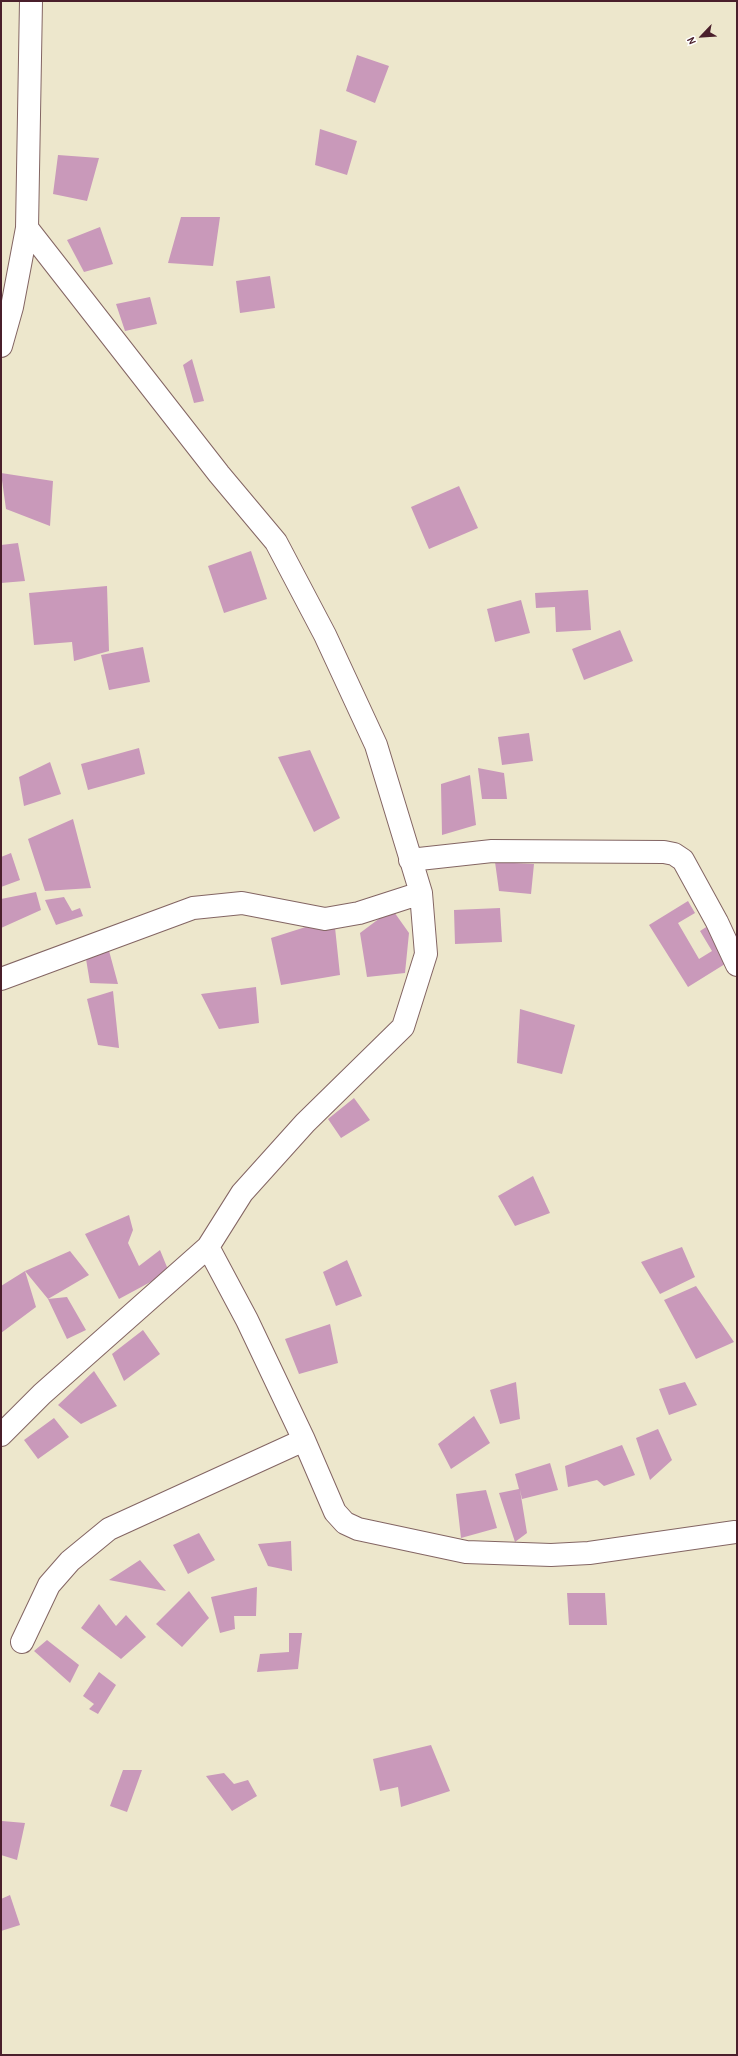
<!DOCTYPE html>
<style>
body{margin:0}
#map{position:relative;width:738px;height:2056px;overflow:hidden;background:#ede7cc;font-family:"Patrick Hand",sans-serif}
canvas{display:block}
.frame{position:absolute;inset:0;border:2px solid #4a1f2b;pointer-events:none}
.north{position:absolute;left:682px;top:16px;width:40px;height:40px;-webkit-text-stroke:3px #fff;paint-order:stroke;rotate:245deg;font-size:11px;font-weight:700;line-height:16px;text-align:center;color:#4a1f2b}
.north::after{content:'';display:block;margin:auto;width:14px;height:18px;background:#4a1f2b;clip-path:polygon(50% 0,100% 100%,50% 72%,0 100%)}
</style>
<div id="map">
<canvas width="738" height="2056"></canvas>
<div class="frame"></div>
<div class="north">N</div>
</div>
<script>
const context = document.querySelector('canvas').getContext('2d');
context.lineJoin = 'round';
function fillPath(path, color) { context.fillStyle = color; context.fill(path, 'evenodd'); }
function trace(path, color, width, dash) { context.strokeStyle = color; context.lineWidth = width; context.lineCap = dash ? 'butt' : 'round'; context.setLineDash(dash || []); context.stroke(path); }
const building = new Path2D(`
 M357,55L389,66L375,103L346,91Z
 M320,129L357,141L347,175L315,165Z
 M58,155L99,158L87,201L53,194Z
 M181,217H220L213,266L168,263Z
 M100,227L113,264L84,272L67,240Z
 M270,276L275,308L240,313L236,281Z
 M150,297L157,324L125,331L116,304Z
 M192,359L204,401L194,403L183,365Z
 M1,473L53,481L50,526L6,509Z
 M459,486L478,528L429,549L411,507Z
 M18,543L25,581L1,583V545Z
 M251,551L267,599L224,613L208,566Z
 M107,586L109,651L74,661L72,642L34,645L29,593Z
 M588,590L591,630L556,632L555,607L536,608L535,593Z
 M521,600L530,633L495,642L487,609Z
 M620,630L633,661L584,680L572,649Z
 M143,647L150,682L109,690L101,655Z
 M529,733L533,761L502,765L498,737Z
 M139,748L145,774L88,790L81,764Z
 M310,750L340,818L314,832L278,757Z
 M50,762L61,794L24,806L19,777Z
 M478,768L504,773L507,799H482Z
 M470,775L476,825L442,835L441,784Z
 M73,819L91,888L45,891L28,839Z
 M11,853L20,880L1,887V857Z
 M495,862L534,864L531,894L499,891Z
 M36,892L41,910L1,928V899Z
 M64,897L72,911L80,908L83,916L56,925L45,900Z
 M688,901L695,913L678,923L699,959L712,951L700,931L711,924L733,959L688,987L649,925Z
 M500,908L502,942L455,944L454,910Z
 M392,909L409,933L405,973L367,977L360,933Z
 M334,918L340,975L281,985L271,938Z
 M108,947L118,984L90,983L85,953Z
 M256,987L259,1023L219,1029L201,994Z
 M113,991L119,1048L98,1045L87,999Z
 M520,1009L575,1025L562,1074L517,1063Z
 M354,1098L370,1120L341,1138L328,1119Z
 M533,1176L550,1213L515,1226L498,1196Z
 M129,1215L133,1230L128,1243L139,1266L160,1250L169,1272L119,1299L85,1234Z
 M682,1247L695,1277L660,1294L641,1262Z
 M70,1251L89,1275L48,1299L67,1297L86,1330L67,1339L48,1299L25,1271Z
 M347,1260L362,1296L336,1306L323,1272Z
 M25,1271L36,1307L1,1333V1286Z
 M696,1286L734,1342L696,1359L664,1300Z
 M330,1324L338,1363L299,1374L285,1339Z
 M143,1330L160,1354L124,1381L112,1354Z
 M94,1371L117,1406L81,1424L58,1405Z
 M516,1382L520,1419L500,1424L490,1390Z
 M685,1382L697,1405L669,1415L659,1389Z
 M474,1416L490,1443L451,1469L438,1444Z
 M54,1418L69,1437L38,1459L24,1440Z
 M658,1429L672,1460L650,1480L636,1438Z
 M622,1445L635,1475L604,1486L597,1480L568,1487L565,1466Z
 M550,1463L558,1490L522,1499L520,1490L527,1533L515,1542L499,1493L519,1489L515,1474Z
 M486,1490L497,1528L461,1538L456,1494Z
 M199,1533L215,1560L188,1574L173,1545Z
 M291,1541L292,1571L268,1566L258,1544Z
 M140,1560L166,1591L109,1580Z
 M257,1587L256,1616H234L235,1629L220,1633L211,1597Z
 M189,1591L209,1618L182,1647L156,1624Z
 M567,1593H605L607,1625H569Z
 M99,1604L116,1626L126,1615L146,1637L121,1659L81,1628Z
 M289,1633H302L298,1669L257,1672L260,1654L289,1652Z
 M47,1640L79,1665L70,1683L34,1651Z
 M99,1672L116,1685L98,1714L89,1709L94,1704L83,1696Z
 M431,1745L450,1791L401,1807L398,1787L380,1791L373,1759Z
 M123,1770H142L127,1812L110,1806Z
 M224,1773L234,1784L248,1780L257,1796L232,1811L206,1776Z
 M2,1821L25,1823L17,1860L1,1855Z
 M10,1895L20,1925L1,1931V1899Z`);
const street = new Path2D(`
 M1,346L12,307L27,228L31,1
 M410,860L492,851L664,852L674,854L683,860L717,922L737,965
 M1,979L193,908L242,903L325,919L359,913L421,893
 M208,1247L247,1320L304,1440L335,1512L345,1523L358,1529L466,1552L551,1555L589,1553L735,1532
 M1,1435L42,1394L208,1247L242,1193L305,1123L403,1027L426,954L421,893L376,745L325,635L276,542L219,474L27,228
 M22,1642L49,1585L70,1561L109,1529L304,1440`);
fillPath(building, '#c999ba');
trace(street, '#836563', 24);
trace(street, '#fff', 22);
</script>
